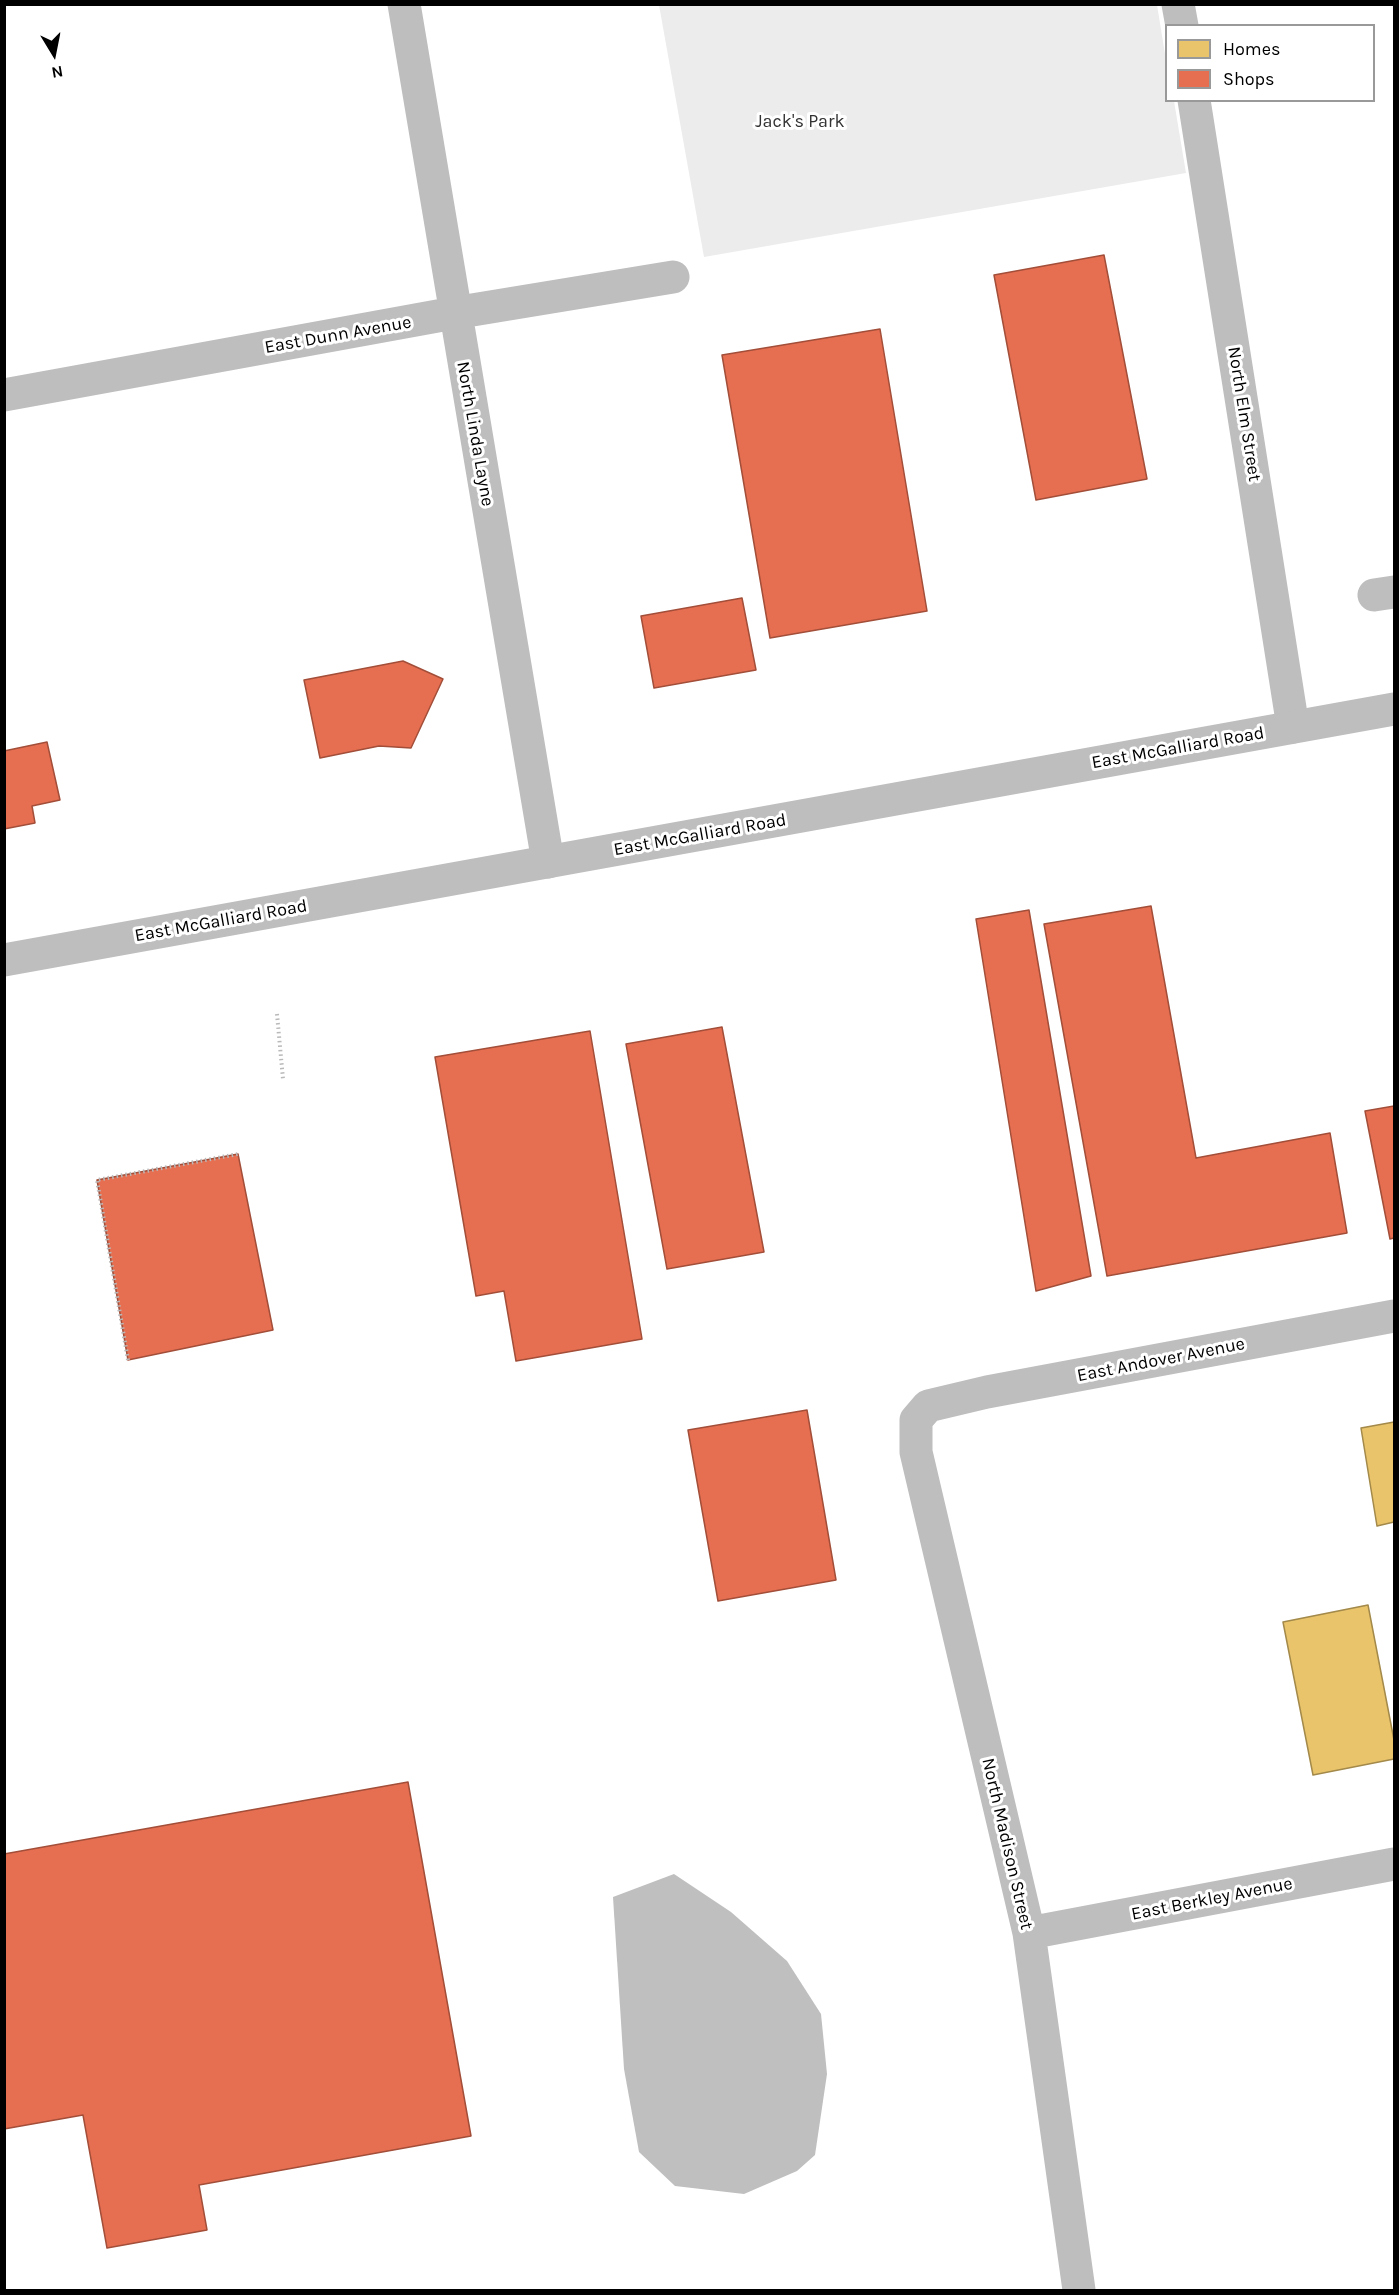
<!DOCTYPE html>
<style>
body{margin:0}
#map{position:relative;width:1399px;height:2295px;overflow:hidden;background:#fff;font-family:Karla,sans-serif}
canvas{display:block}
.frame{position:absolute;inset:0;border:6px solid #000;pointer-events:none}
.legend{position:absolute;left:1165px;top:24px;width:210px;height:78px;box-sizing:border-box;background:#fff;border:2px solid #999;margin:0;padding:8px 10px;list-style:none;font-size:18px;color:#000}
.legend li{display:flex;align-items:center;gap:12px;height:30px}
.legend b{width:30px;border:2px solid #999}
.north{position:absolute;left:24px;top:24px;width:60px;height:60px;-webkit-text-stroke:4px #fff;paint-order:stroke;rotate:170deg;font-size:16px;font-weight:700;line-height:24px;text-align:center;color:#000}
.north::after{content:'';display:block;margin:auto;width:21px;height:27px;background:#000;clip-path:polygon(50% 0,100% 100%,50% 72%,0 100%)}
</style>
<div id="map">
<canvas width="1399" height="2295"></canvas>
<div class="frame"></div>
<ul class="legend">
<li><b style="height:16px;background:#e9c46a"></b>Homes</li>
<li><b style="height:16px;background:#e76f51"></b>Shops</li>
</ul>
<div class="north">N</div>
</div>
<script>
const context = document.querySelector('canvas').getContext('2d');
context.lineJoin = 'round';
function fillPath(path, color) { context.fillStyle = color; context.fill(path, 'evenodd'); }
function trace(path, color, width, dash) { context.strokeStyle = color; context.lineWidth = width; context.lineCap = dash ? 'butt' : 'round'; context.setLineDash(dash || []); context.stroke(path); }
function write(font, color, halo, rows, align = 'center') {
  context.font = font + ' Karla,sans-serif'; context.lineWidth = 6; context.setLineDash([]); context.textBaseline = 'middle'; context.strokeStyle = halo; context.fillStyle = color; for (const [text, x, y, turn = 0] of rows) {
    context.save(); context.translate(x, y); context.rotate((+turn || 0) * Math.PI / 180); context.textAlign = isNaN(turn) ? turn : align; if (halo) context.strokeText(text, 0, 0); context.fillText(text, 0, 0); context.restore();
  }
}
const green = new Path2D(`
 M659,5H1157L1166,60V100L1174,101L1186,173L704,257Z`);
const water = new Path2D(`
 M674,1874L731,1912L787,1961L821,2014L827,2074L815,2155L797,2171L744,2194L675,2186L639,2152L624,2069L613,1897Z`);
const homes = new Path2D(`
 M1394,1422V1522L1377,1526L1361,1428Z
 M1368,1605L1394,1740V1759L1313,1775L1283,1622Z`);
const shops = new Path2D(`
 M1104,255L1147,479L1036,500L994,275Z
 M880,329L927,611L770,638L722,355Z
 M742,598L756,670L654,688L641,616Z
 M403,661L443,679L411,748L379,746L320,758L304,680Z
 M47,742L60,800L32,806L35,823L4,829V751Z
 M1151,906L1196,1158L1330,1133L1347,1233L1107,1276L1044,924Z
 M1029,910L1091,1276L1036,1291L976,919Z
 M722,1027L764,1252L667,1269L626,1044Z
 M590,1031L642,1339L516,1361L504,1291L476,1296L435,1057Z
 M1394,1106V1238L1390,1239L1365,1111Z
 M238,1154L273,1330L128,1360L97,1180Z
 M807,1410L836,1580L718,1601L688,1430Z
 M408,1782L471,2136L199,2185L207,2230L107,2248L83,2115L4,2129V1854Z`);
const path = new Path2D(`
 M277,1014L283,1079
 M128,1360L97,1180L238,1154`);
const minor = new Path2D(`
 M404,4L548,862
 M1178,4L1182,26
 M1194,100L1293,727
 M4,395L454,313L673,277
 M1374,595L1394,592
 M1029,1933L1394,1864
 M1079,2290L1029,1933L916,1452V1420L928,1406L987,1392L1394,1316`);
const major = new Path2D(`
 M4,960L1394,709`);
const parkNames = [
 ["Jack's Park",800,122]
];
const streetNames = [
 ["East Dunn Avenue",338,335,-10],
 ["North Elm Street",1244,414,81],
 ["North Linda Layne",475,434,80],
 ["East McGalliard Road",1178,748,-10],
 ["East McGalliard Road",700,835,-10],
 ["East McGalliard Road",221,921,-10],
 ["East Andover Avenue",1161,1360,-11],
 ["North Madison Street",1007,1844,77],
 ["East Berkley Avenue",1212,1899,-11]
];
fillPath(green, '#ececec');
fillPath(water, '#bfbfbf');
fillPath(homes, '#e9c46a');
trace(homes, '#a3894a', 1.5);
fillPath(shops, '#e76f51');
trace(shops, '#a24e39', 1.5);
trace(path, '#b9b9b9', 4, [1.5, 3]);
trace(minor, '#bebebe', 33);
trace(major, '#bebebe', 33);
write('18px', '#333', '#fff', parkNames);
write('18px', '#000', '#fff', streetNames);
</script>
